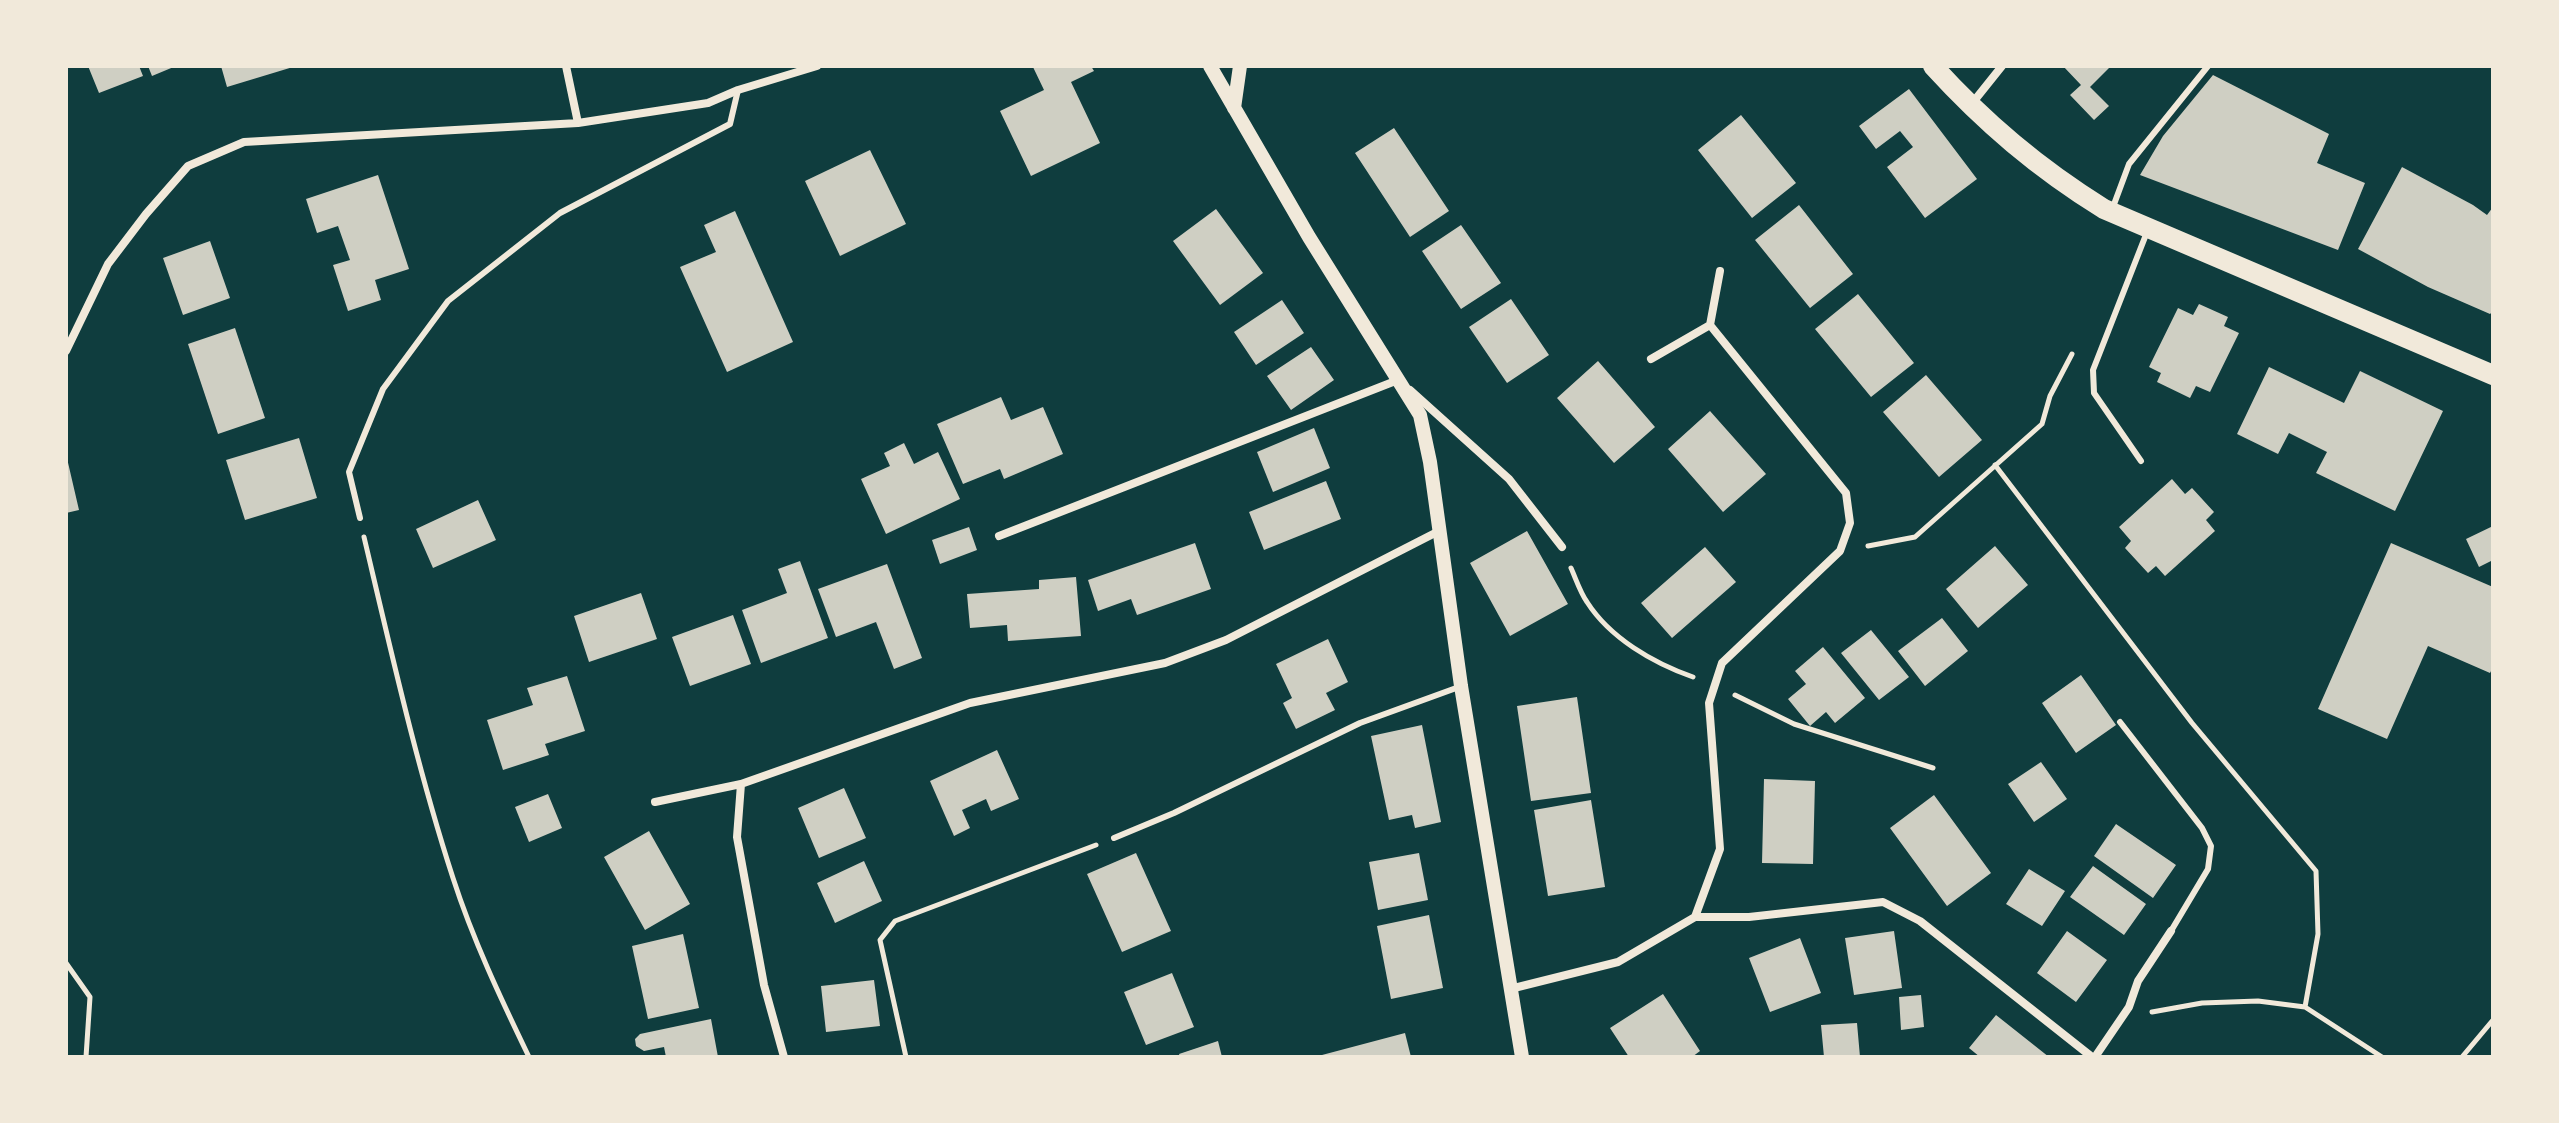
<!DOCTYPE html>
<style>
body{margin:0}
#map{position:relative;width:2559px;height:1123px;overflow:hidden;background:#0f3d3e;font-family:Literata,serif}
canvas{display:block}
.frame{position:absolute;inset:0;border:68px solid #f1e9da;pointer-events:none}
</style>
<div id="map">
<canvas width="2559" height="1123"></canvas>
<div class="frame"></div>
</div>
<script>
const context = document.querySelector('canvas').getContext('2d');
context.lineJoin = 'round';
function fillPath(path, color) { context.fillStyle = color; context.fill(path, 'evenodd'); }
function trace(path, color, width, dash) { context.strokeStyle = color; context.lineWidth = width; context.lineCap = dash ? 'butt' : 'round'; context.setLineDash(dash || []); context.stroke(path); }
const building = new Path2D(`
 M88,66H139L143,76L99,93Z
 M148,66H176L152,76Z
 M221,66H293V67L227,87Z
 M1035,66H1091L1094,71L1071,82L1100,143L1031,176L1000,111L1044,90L1033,67Z
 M2063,66H2111L2090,87L2109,106L2094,120L2070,95L2081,85Z
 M2213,75L2329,134L2317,163L2365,183L2338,250L2140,175L2163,136Z
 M1909,89L1977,179L1925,218L1887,167L1913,147L1900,131L1876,149L1859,126Z
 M1741,115L1796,183L1752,218L1698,150Z
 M1394,128L1449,211L1410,237L1355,153Z
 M870,150L906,224L840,256L805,181Z
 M2402,167L2473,205L2487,215L2493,207V311L2490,314L2428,287L2358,249Z
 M378,175L409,269L375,280L381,300L348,311L333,265L350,260L338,226L317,233L306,199Z
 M1799,205L1853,274L1810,308L1755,240Z
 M1216,209L1263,273L1220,305L1173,241Z
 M735,211L793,342L727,372L680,267L716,252L704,225Z
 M1461,225L1501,283L1461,309L1422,251Z
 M210,241L230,298L183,315L163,258Z
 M1858,294L1914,363L1871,397L1815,329Z
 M1511,299L1549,355L1507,383L1469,327Z
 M1282,300L1304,333L1256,365L1234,332Z
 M2199,304L2228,317L2224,326L2239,333L2210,392L2196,386L2190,398L2157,382L2161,373L2149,367L2178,308L2193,315Z
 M235,328L265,418L218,434L188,344Z
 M1311,347L1334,380L1291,410L1267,376Z
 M1598,361L1655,427L1614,463L1557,398Z
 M2269,367L2344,403L2360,371L2443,411L2395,511L2316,473L2327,452L2289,433L2278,454L2237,434Z
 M1926,375L1982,440L1939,477L1883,412Z
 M1001,397L1011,420L1043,407L1063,454L1004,479L1000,469L963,484L937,424Z
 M1710,411L1766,474L1723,512L1668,449Z
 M1314,428L1330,468L1273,492L1257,452Z
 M299,438L317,498L245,520L226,460Z
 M904,443L914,464L938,452L960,499L886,534L861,479L890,466L884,453Z
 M66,454L79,510L66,513Z
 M2172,479L2185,494L2192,488L2214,512L2206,520L2215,531L2165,576L2156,566L2148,573L2125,548L2131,541L2119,527Z
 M1326,481L1341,519L1264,550L1249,512Z
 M478,500L496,540L433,568L416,529Z
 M2493,526V560L2479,567L2466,539Z
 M969,527L977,550L940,564L932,540Z
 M1527,531L1568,604L1510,636L1470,563Z
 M1195,543L1211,589L1137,615L1131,599L1098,611L1088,580Z
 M2391,543L2493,587V667L2490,673L2428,646L2387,739L2318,709Z
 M1995,546L2028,585L1978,628L1946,589Z
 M1705,547L1736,582L1672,638L1641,603Z
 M800,561L828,638L761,663L742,610L787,593L778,569Z
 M887,564L922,658L894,669L876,622L836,637L818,589Z
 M1076,577L1081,636L1008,641L1007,625L970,628L967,594L1039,589V580Z
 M641,593L657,639L589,662L574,616Z
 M733,615L751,664L690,686L672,637Z
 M1942,618L1968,651L1925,686L1898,651Z
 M1871,630L1909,677L1879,700L1841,653Z
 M1328,639L1348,682L1326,693L1335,710L1296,729L1283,703L1292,698L1276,664Z
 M1823,647L1865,698L1835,723L1826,712L1810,726L1788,699L1806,684L1795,671Z
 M2081,675L2116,725L2076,753L2042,703Z
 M567,676L585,731L545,744L549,755L503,770L487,720L533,705L527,688Z
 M1577,697L1591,793L1531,801L1517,706Z
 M1422,725L1441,822L1415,828L1412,815L1389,820L1371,736Z
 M997,750L1019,799L991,811L986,799L962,810L970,828L954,836L930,781Z
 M2041,762L2067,799L2034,822L2008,784Z
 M1764,779L1815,781L1813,864L1762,863Z
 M844,788L866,838L819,858L798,808Z
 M548,794L562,828L529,842L515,807Z
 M1934,795L1991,873L1947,906L1890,828Z
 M1591,800L1605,887L1548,896L1534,810Z
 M2116,824L2176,865L2153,898L2094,856Z
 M649,831L690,904L645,930L604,857Z
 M1136,853L1171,931L1122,952L1087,874Z
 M1419,853L1428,900L1378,910L1369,862Z
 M864,861L882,901L835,923L817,883Z
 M2093,866L2146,904L2124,935L2070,897Z
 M2029,869L2065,891L2042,926L2006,904Z
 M1429,915L1443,988L1391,999L1377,926Z
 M1894,931L1902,988L1854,995L1845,938Z
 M2067,931L2107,960L2076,1002L2037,973Z
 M683,934L699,1008L648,1019L632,946Z
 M1800,938L1821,993L1770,1012L1749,958Z
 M1172,973L1194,1027L1146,1045L1124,992Z
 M874,980L880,1026L826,1032L821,986Z
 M1663,994L1700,1051L1692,1057H1629L1610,1028Z
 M1921,995L1924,1027L1901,1030L1899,997Z
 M1996,1015L2049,1057H1980L1969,1048Z
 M711,1019L718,1057H666L664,1047L644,1051L636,1046L635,1039L640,1034Z
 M1857,1023L1860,1057H1824L1821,1025Z
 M1405,1033L1411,1057H1323L1322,1055Z
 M1218,1041L1222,1057H1180L1179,1054Z`);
const path = new Path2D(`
 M1995,465L2192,723L2316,871L2318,934L2305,1007
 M364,537C391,651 417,767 453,878C473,940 501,999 529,1057
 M1868,546L1915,537L2042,424L2050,396L2072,354
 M1571,568C1576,579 1580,592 1587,602C1610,638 1653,663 1693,677
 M1735,695L1794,724L1933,768
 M66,963L90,997L86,1057
 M2152,1012L2202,1003L2258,1001L2305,1007L2382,1057
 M906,1057L880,940L895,921L1096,845
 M2462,1057L2493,1020`);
const service = new Path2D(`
 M2113,207L2129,164L2208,66
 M2141,461L2094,393L2093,370L2147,232
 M360,518L349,472L383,389L448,301L560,213L730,124L738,90
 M2120,722L2202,828L2211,846L2208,869L2171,931
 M1114,838L1174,813L1360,723L1459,687`);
const minor = new Path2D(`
 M566,66L578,123
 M1970,106L2002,66
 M66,351L108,264L146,214L188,166L244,142L578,123L708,103L738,90L817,66
 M1651,359L1710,325L1720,271
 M1410,390L1509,479L1562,547
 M999,536L1398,380L1400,381
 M741,784L737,837L764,985L784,1057
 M655,802L741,784L970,703L1165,663L1226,640L1439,531
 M1695,917H1749L1883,902L1920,921L2092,1057
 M1510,989L1618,962L1695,917L1720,849L1709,703L1722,663L1840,551L1850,523L1846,493L1710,325
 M2095,1057L2129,1007L2138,981L2171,931`);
const tertiary = new Path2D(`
 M1210,66L1309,237L1420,415L1430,462L1461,686L1522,1057
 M1234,108L1240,66`);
const primary = new Path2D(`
 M1933,66C1985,123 2038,168 2104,209L2493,375`);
fillPath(building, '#cfcfc3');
trace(path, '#f1e9da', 5);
trace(service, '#f1e9da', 6);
trace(minor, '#f1e9da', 8);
trace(tertiary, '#f1e9da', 14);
trace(primary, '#f1e9da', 20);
</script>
